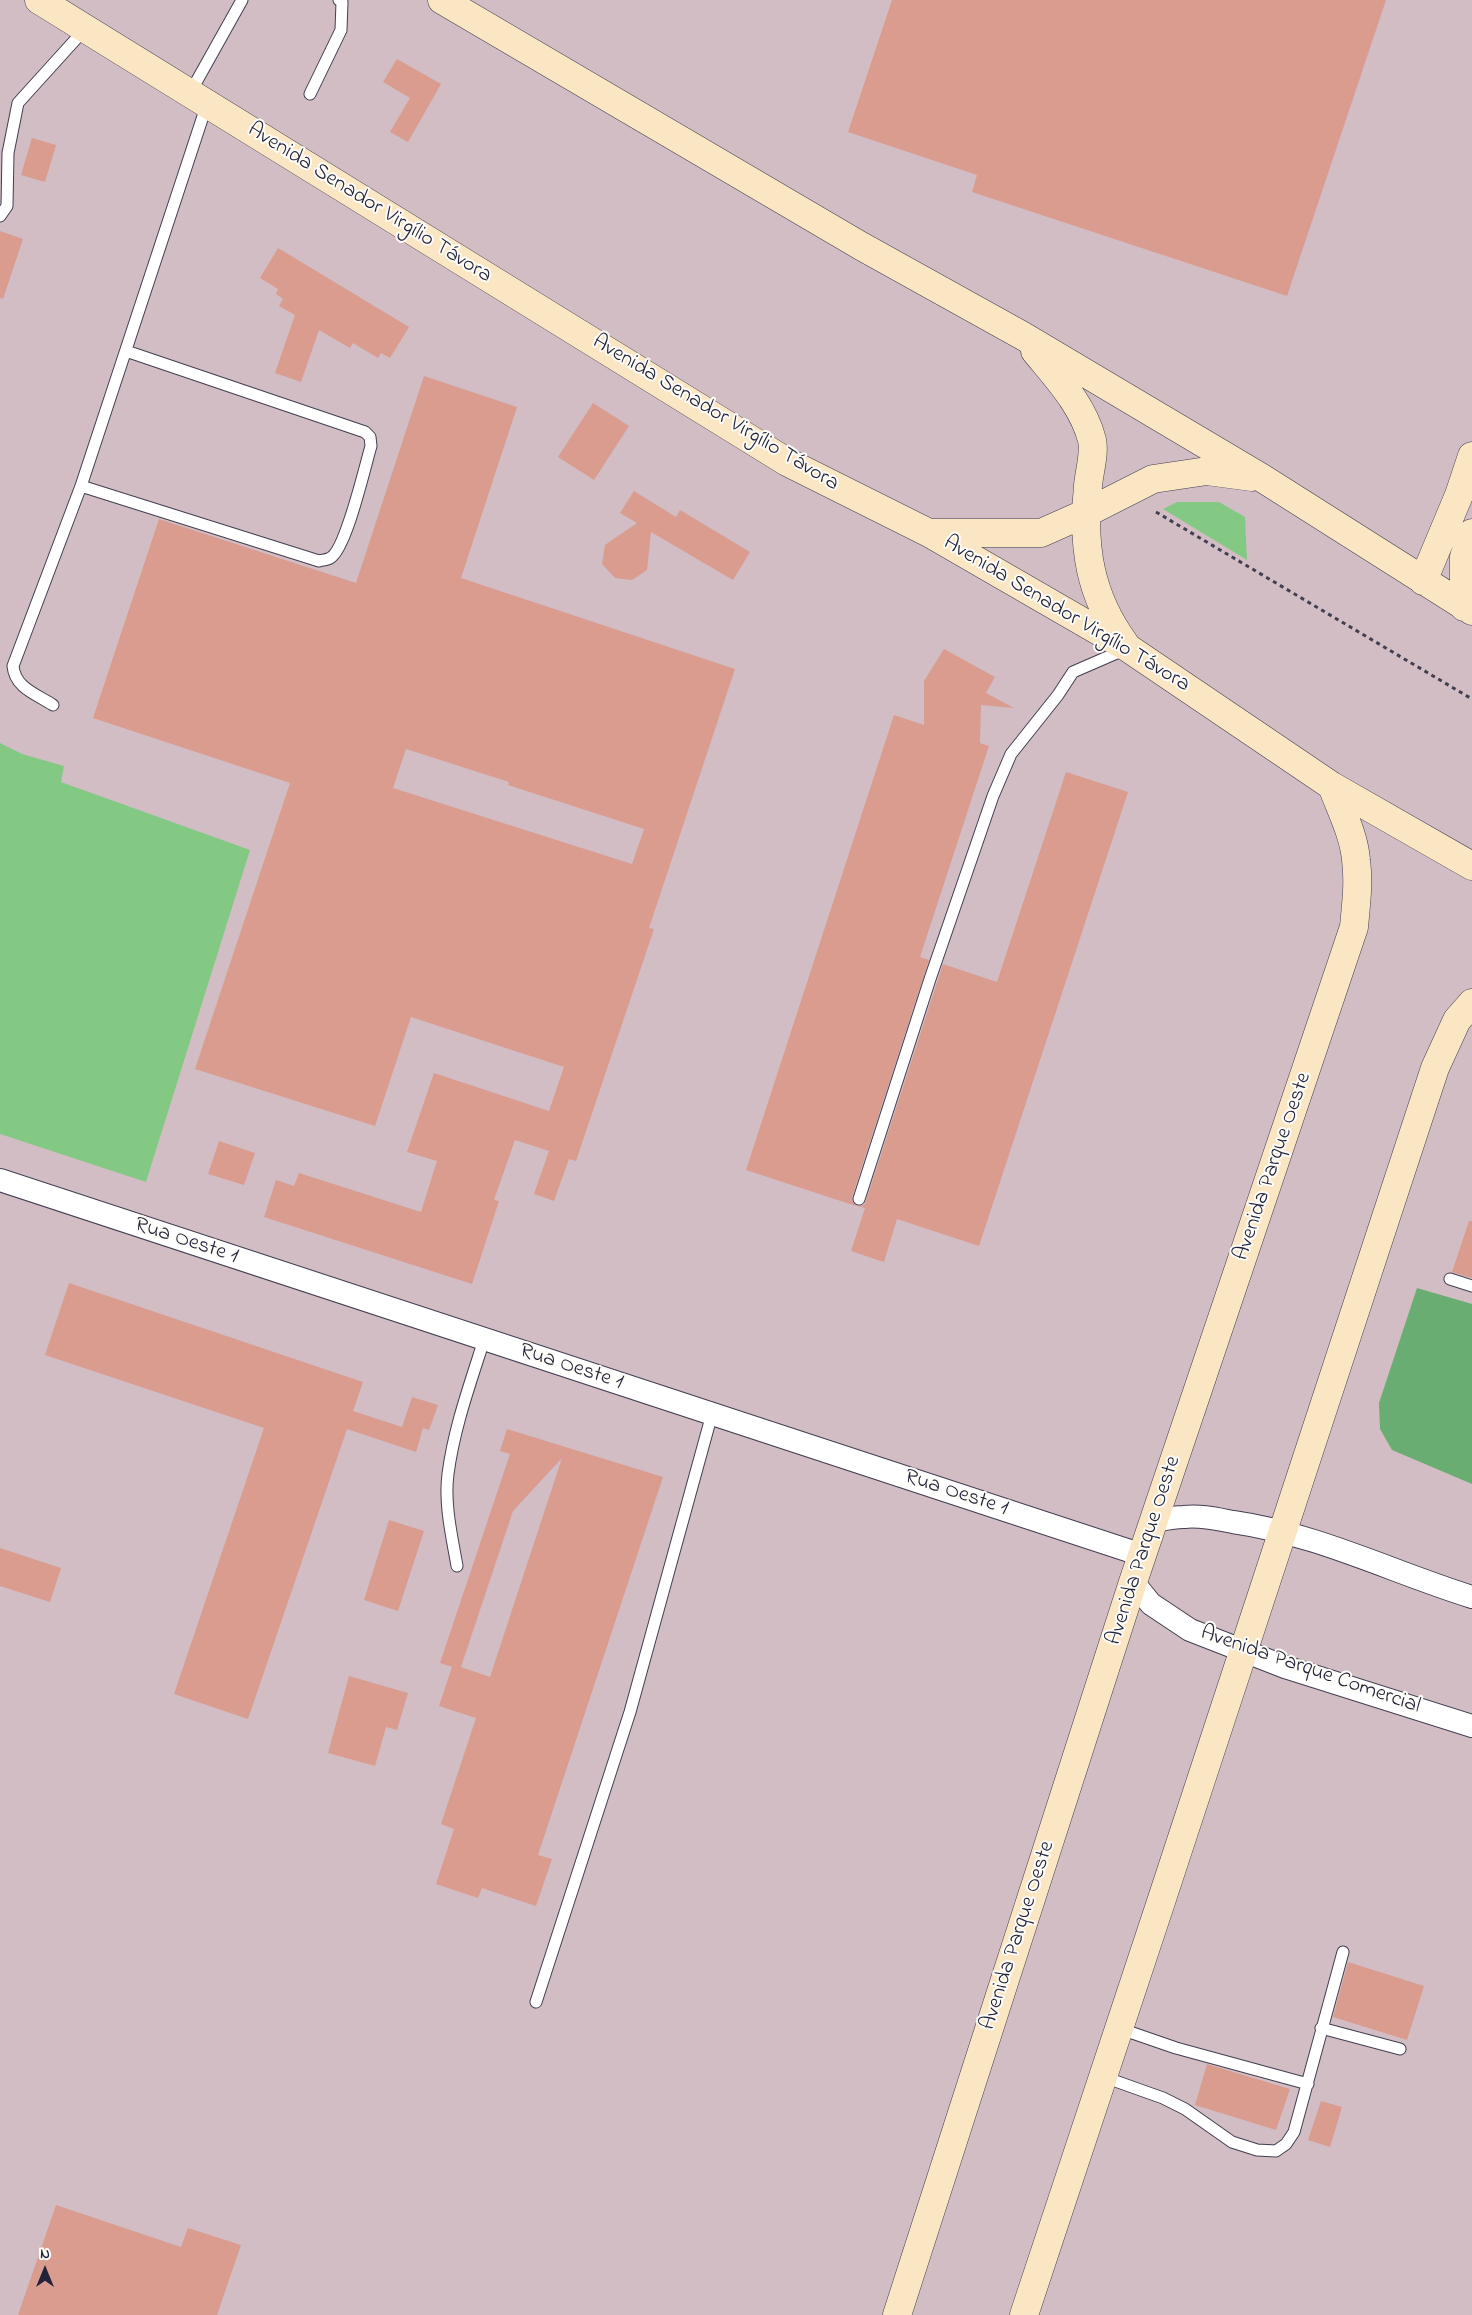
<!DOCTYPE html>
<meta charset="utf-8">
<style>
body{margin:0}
#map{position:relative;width:1472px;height:2315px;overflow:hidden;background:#f4e4ca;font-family:"Indie Flower",sans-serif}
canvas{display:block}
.north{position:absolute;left:20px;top:2245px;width:50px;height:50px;-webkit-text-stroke:4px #fdfcf7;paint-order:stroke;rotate:0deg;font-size:14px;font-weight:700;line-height:20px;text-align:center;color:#22223b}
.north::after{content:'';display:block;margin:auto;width:18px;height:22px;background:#22223b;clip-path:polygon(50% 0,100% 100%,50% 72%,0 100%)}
</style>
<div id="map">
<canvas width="1472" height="2315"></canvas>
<div class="north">N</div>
</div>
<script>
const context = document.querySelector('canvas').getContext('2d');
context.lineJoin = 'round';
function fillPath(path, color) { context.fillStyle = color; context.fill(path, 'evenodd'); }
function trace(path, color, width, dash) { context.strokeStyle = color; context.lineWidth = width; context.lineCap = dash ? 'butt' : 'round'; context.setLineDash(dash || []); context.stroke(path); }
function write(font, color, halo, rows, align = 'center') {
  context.font = font + ' "Indie Flower",sans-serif'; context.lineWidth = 4; context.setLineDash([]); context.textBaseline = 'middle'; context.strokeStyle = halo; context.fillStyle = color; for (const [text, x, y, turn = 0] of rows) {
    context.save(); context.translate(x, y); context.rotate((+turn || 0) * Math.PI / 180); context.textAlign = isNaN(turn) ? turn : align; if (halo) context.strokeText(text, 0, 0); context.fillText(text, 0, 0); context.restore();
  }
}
const industrial = new Path2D(`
 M0,0H1472V2315H0Z`);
const green = new Path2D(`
 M1177,502H1219L1245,517L1247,560L1163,509Z
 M0,743L22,754L64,766L61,782L250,850L146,1182L0,1134Z`);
const forest = new Path2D(`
 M1417,1288L1472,1304V1484L1392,1450L1380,1429L1379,1403Z`);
const building = new Path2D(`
 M892,0H1386L1287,296L972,192L977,175L848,132Z
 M397,59L441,84L408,142L390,132L410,98L383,82Z
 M32,138L56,145L45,182L21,175Z
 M0,231L23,239L3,299L0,298Z
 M278,248L409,327L390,358L381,353L378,358L353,343L350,348L319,330L301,382L275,373L295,315L279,306L283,299L276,294L278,289L260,278Z
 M424,376L517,407L461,578L735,669L649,928L654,929L576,1161L569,1159L554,1201L534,1194L549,1151L515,1140L494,1200L499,1201L472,1284L264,1217L276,1180L294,1186L299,1173L421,1212L437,1161L407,1152L434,1073L549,1111L564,1067L411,1017L375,1126L195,1069L290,783L93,718L159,519L356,583ZM406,749L509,782L508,785L644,829L632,864L393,788Z
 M593,403L629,426L594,480L558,457Z
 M634,491L676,517L680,510L750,552L733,580L651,532L647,570L632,580L615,578L602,564L605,545L637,523L620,513Z
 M944,649L995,677L986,693L1014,708L981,705L980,743L989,746L920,957L929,960L852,1197V1201L856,1206L746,1170L894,715L924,725V681Z
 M1066,772L1128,792L979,1246L897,1219L884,1262L851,1251L865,1208L858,1206L864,1205L866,1201L943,964L997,982Z
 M219,1141L255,1153L244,1185L208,1174Z
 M1469,1221H1472V1278L1452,1272Z
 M69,1283L363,1382L353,1411L402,1427L412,1397L438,1405L429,1430L423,1428L416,1452L347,1429L248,1719L174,1694L264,1428L45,1355Z
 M507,1429L663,1477L538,1855L552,1859L536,1906L482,1888L478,1898L436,1884L454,1829L441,1824L476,1718L439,1706L452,1667L440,1663L510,1454L500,1451ZM562,1458L490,1677L461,1667L513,1511Z
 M389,1520L424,1531L398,1611L364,1600Z
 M0,1548L61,1568L50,1602L0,1586Z
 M349,1676L408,1693L397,1730L386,1727L375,1766L328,1753Z
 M1348,1962L1424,1986L1407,2040L1333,2017Z
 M1207,2064L1290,2089L1276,2130L1195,2105Z
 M1321,2101L1342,2107L1330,2147L1308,2140Z
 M56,2205L181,2247L188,2228L241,2245L217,2315H18Z`);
const path = new Path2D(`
 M1156,512L1472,699`);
const lane = new Path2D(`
 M190,93L242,0
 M310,94L341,30L342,2L339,0
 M0,216L7,206L8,153L18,103L85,29
 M81,486L319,561C322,560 327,560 330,558C346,550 365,466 371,446L370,437L365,432L126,351
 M53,705C36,694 15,688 13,666L81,486L207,104
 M859,1199L930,979L993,796L1011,754L1058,695L1073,672L1126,649
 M1450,1279L1472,1286
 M457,1566C452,1537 444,1504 448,1474C454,1428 470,1384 484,1340
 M536,2002L630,1712L712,1414
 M1118,2028L1176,2048L1308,2084
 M1321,2028L1400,2049
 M1104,2077L1163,2098L1185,2109L1232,2142L1257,2150L1276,2151L1286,2144L1294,2132L1343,1952`);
const street = new Path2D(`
 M0,1180L1142,1555
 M1154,1521C1164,1519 1174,1517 1184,1517C1201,1515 1217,1519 1233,1522C1317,1534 1392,1572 1472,1597
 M1133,1582L1151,1604L1190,1630L1285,1667L1472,1726`);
const secondary = new Path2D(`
 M39,0L787,462L929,533L1128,648L1332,786L1472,866
 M442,0L861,246L1023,336L1262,478L1472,611
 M1035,351C1057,378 1083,405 1092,440C1095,454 1089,472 1088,486C1082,545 1089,595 1125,644
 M931,533H1041L1086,513L1153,479L1207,471L1252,477
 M1423,581L1459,495L1472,456
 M1464,607V557L1472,533
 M897,2315L1133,1582L1354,927C1356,905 1359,883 1356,860C1354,835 1341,810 1332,786
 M1024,2315C1163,1900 1297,1484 1435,1068L1457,1020L1472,1003`);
const streetNames = [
 ["Avenida Senador Virgílio Távora",369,204,32],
 ["Avenida Senador Virgílio Távora",715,414,31],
 ["Avenida Senador Virgílio Távora",1066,615,31],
 ["Avenida Parque Oeste",1274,1167,-71],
 ["Rua Oeste 1",186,1242,18],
 ["Rua Oeste 1",571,1368,18],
 ["Rua Oeste 1",956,1494,18],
 ["Avenida Parque Oeste",1145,1551,-72],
 ["Avenida Parque Comercial",1310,1671,19],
 ["Avenida Parque Oeste",1019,1936,-72]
];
fillPath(industrial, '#d2bdc5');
fillPath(green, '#83c984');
fillPath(forest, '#6aad72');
fillPath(building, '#d99c8f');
trace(lane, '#423f50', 13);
trace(street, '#423f50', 24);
trace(secondary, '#423f50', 29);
trace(path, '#423f50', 3, [4, 4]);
trace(lane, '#fff', 11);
trace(street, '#fff', 22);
trace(secondary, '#fbe6c4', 28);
write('22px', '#22223b', '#fdfcf7', streetNames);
</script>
